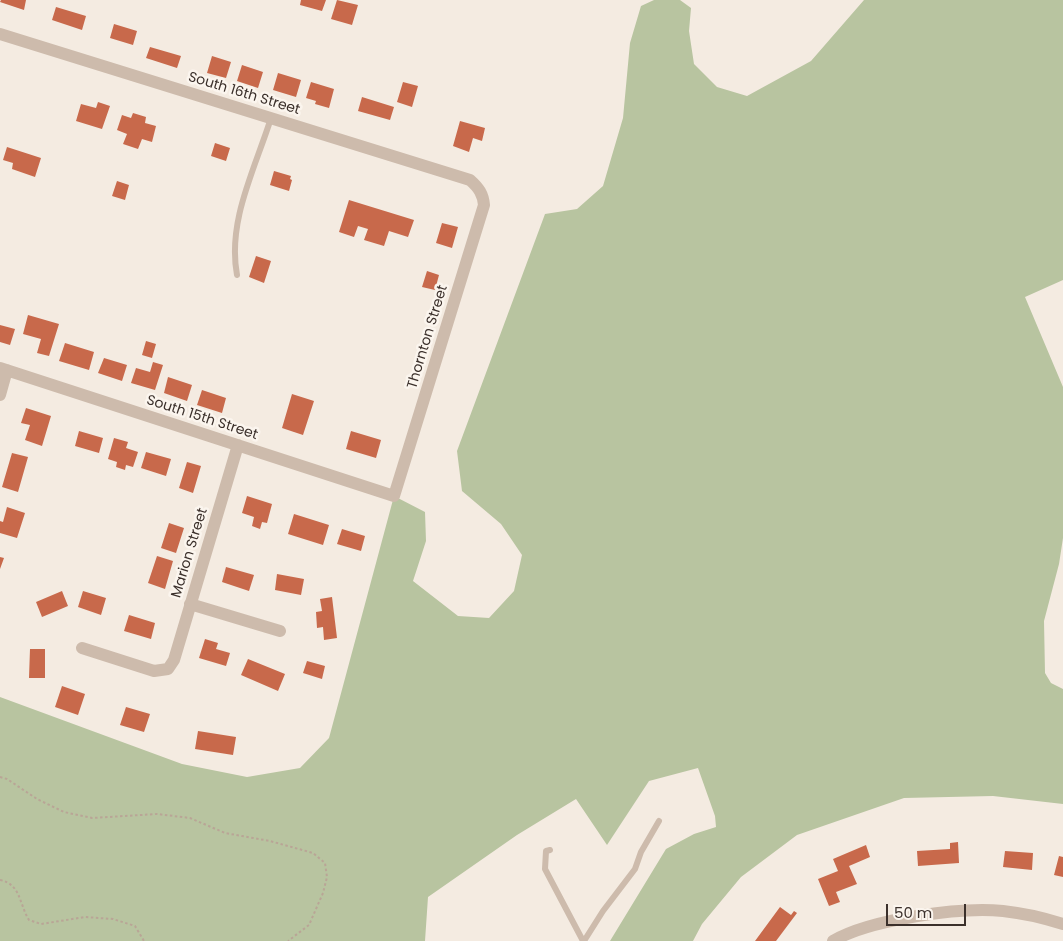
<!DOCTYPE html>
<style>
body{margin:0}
#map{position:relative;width:1063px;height:941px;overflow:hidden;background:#f4ebe1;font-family:Poppins,sans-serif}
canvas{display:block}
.scale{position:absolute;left:886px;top:904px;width:80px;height:22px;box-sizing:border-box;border:2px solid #3b302b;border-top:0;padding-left:6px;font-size:15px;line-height:18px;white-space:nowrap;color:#3b302b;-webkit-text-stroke:4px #fbf5ee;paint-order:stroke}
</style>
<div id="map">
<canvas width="1063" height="941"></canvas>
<div class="scale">50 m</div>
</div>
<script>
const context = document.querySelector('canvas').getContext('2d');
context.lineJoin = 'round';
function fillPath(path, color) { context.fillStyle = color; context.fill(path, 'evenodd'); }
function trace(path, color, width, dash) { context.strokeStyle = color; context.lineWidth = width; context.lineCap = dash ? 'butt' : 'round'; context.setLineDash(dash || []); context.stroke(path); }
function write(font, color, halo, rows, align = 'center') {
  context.font = font + ' Poppins,sans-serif'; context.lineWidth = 5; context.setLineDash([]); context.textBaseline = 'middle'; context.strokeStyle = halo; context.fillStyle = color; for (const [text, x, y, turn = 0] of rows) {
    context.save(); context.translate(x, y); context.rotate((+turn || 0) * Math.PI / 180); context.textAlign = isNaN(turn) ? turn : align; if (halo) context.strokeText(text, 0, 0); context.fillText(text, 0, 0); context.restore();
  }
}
const green = new Path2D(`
 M654,0H680L691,8L689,31L694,64L717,87L747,96L811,61L864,0H1063V280L1025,297L1063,387V538L1059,564L1044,621L1045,673L1051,683L1063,689V804L993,796L904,798L797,835L741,877L702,924L693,941H610L666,849L694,834L716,827L715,816L698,768L649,781L607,845L576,799L517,835L428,897L425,941H0V697L182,764L247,777L300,768L329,738L394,496L425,512L426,541L413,581L458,616L489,618L514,591L522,555L501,524L462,491L457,451L545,214L577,209L603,186L623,118L630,43L641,6Z`);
const building = new Path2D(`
 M1,0H26L24,10L0,2Z
 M301,0H326L322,11L300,5Z
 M337,0L358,5L352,25L331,19Z
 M56,7L86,16L82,30L52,20Z
 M114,24L137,31L133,45L110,38Z
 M150,47L181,56L177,68L146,58Z
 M212,56L231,62L226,78L207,73Z
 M242,65L263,72L258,88L237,81Z
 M278,73L301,80L296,97L273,90Z
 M311,82L334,89L329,108L315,104L316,101L306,98Z
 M403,82L418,86L412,107L397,102Z
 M362,97L394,107L390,120L358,111Z
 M98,102L110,106L102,129L76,121L81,104L96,108Z
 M133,113L146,117L145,123L156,126L152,142L142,139L138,149L123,144L127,134L117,130L122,115L131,118Z
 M460,121L485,128L482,141L473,138L469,152L453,146Z
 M215,143L230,148L226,161L211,156Z
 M7,147L41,158L35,177L12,169L13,163L3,160Z
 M274,171L291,176L290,179L292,180L289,191L270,185Z
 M117,181L129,185L125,200L112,196Z
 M349,200L414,220L408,237L389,231L384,246L364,240L368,229L358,226L354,237L339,232Z
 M442,223L458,227L452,248L436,243Z
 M256,256L271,261L264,283L249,277Z
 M427,271L439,275L435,290L422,287Z
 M28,315L59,324L49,356L37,353L41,339L23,334Z
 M0,325L15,329L10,345L0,342Z
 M146,341L156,344L152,358L142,355Z
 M65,343L94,352L89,370L59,361Z
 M104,358L127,365L122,381L98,373Z
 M153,362L163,365L155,390L131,383L136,368L150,372Z
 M168,377L192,385L187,401L164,393Z
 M202,390L226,398L222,413L197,405Z
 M292,394L314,401L303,435L282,428Z
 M26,408L51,416L42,446L25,440L30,425L21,423Z
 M79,431L103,438L99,453L75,446Z
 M351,431L381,440L376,458L346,449Z
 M114,438L128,442L126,448L138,452L133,467L126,465L125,470L116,467L117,462L108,459Z
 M146,452L171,459L166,476L141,468Z
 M12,453L28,457L18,492L2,487Z
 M187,462L201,466L193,493L179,488Z
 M247,496L272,504L267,523L262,522L260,529L252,526L254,517L242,513Z
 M7,507L25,513L17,538L0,533V521L3,522Z
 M294,514L329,525L323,545L288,534Z
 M169,523L184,528L176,553L161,548Z
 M342,529L365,536L361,551L337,544Z
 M157,556L173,561L165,589L148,583Z
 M0,557L4,558L0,569Z
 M226,567L254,575L249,591L222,582Z
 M277,574L304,579L301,595L275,590Z
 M62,591L68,606L42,617L36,602Z
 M83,591L106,598L101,615L78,607Z
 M332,597L337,638L324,640L323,627L317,628L316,612L322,611L320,599Z
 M129,615L155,623L151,639L124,631Z
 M205,639L218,643L216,649L230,653L226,666L199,658Z
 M30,649H45V678H29Z
 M248,659L285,674L278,691L241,675Z
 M307,661L325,666L322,679L303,673Z
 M62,686L85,694L78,715L55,707Z
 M126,707L150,714L144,732L120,725Z
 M198,731L236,737L233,755L195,749Z
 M958,842L959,863L918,866L917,851L950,849V843Z
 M866,845L870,857L849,866L857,884L836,892L840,902L829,906L818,879L838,871L833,859Z
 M1005,851L1033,853L1032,870L1003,867Z
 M1059,856L1063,857V877L1054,875Z
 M780,907L791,915L794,911L797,913L776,941H755Z`);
const path = new Path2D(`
 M0,777L7,779L37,799L64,812L92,818L157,814L190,818L225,833L270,841L313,853L325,863L327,877L323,893L309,925L288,941
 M0,880C21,884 19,904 29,920L41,924L85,917L113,919L135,926L144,941`);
const lane = new Path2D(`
 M237,275C227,221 255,169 271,118
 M550,850L546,851L545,869L583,941
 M584,941L603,911L635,869L641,852L659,821`);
const street = new Path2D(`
 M0,34L470,180C479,188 483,194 484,205L394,496L0,368
 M0,395L7,370
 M190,604L280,631
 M82,648L154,671L168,669L174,660L238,445
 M833,941C871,919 959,907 1003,911C1022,913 1044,918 1063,924`);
const streetNames = [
 ["South 16th Street",244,94,17],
 ["Thornton Street",428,337,-73],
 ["South 15th Street",202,418,18],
 ["Marion Street",190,553,-73]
];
fillPath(green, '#b8c4a0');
fillPath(building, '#c8694b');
trace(path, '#b9a596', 2, [2.5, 2.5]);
trace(lane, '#cdbbac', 6);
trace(street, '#cdbbac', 12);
write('14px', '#3b302b', '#fbf5ee', streetNames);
</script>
